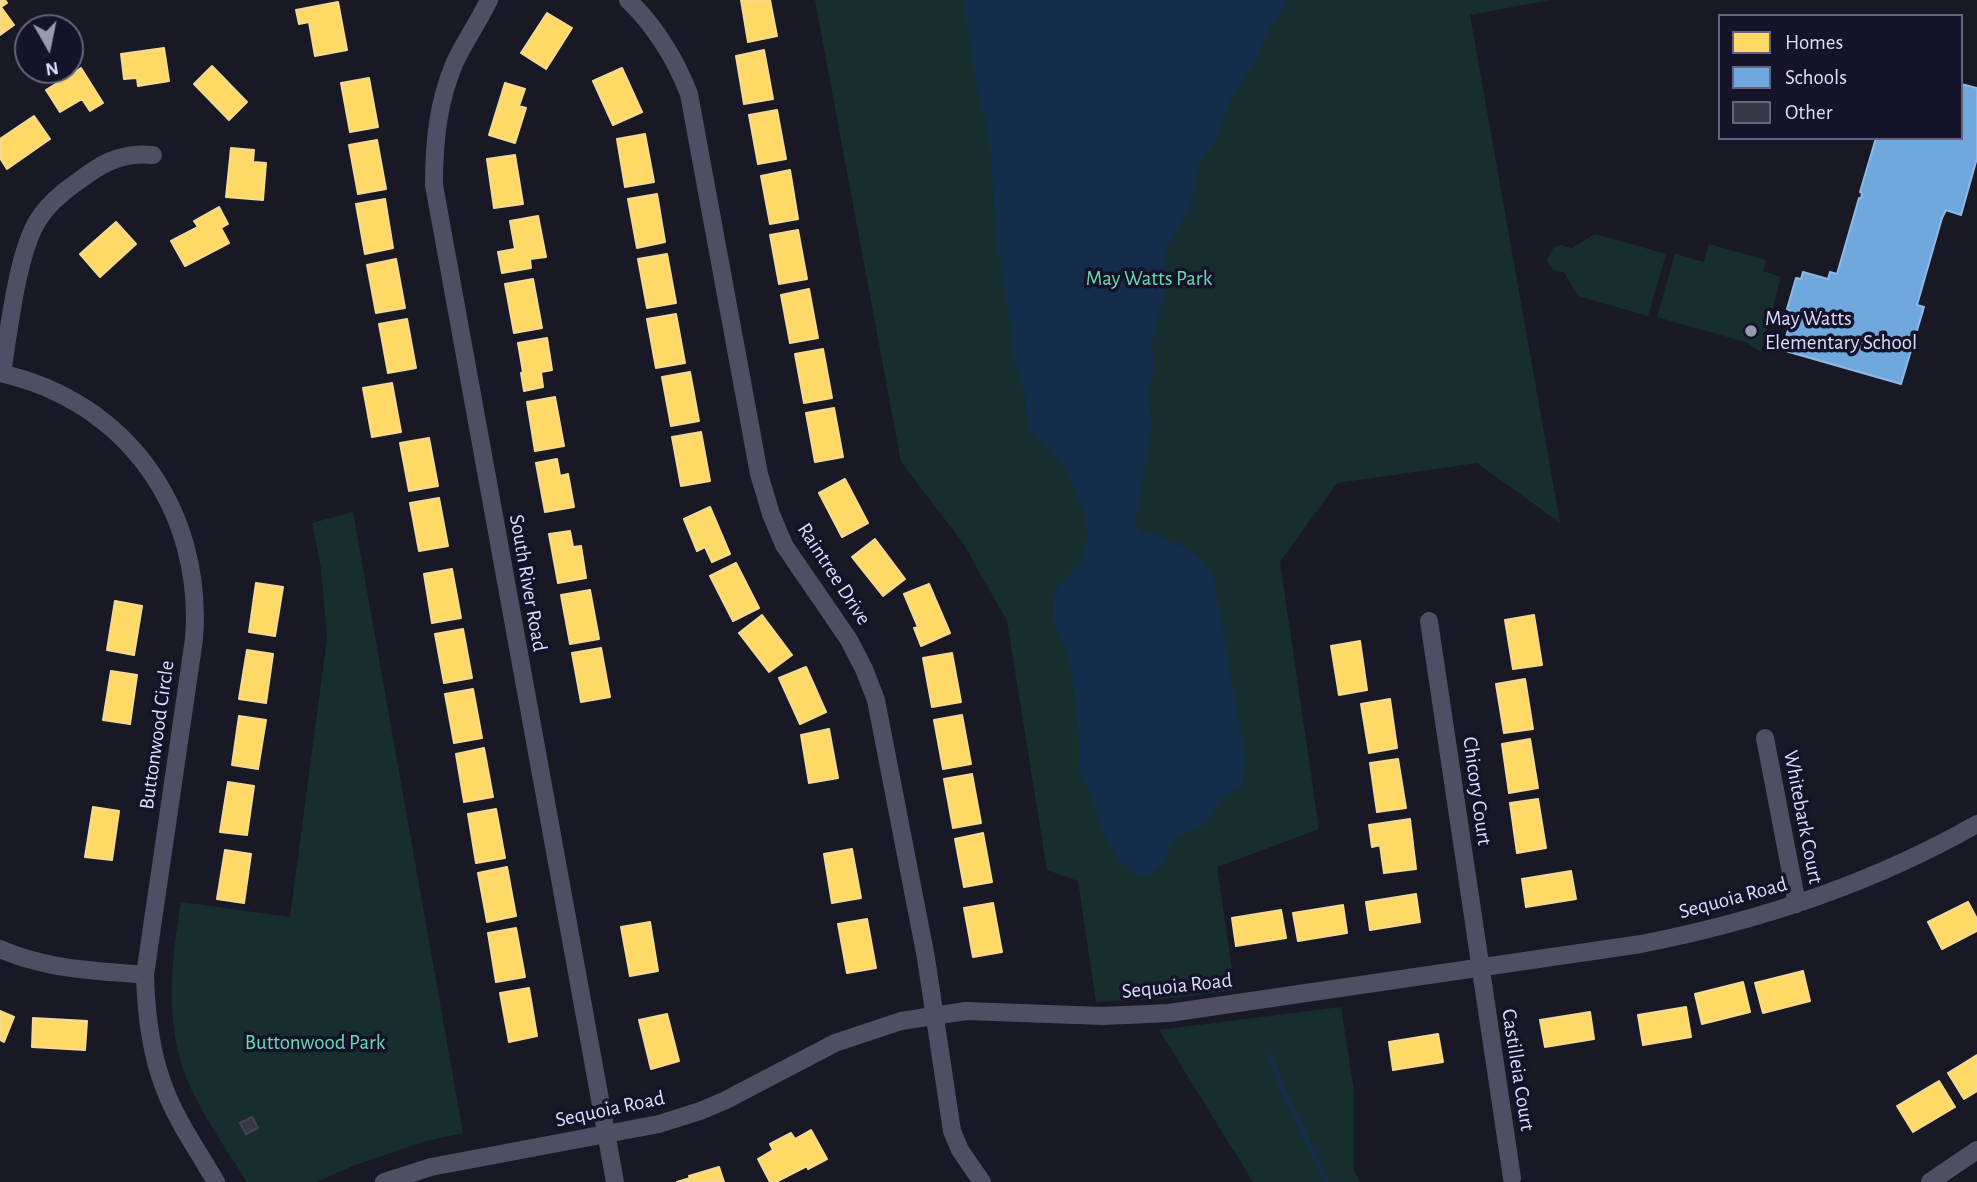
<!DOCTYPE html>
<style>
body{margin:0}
#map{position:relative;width:1977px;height:1182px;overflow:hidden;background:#191825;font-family:"Alegreya Sans",sans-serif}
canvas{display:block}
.legend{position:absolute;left:1718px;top:14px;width:245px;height:126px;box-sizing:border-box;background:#14132a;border:2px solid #64647e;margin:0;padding:9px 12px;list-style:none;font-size:21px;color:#ddddfd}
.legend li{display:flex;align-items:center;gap:14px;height:35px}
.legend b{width:35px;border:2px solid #64647e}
.north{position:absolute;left:14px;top:14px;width:70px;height:70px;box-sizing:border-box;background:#14132a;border:2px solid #64647e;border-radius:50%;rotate:171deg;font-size:19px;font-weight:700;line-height:28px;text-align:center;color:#ddddfd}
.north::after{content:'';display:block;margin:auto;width:24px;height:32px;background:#9898b1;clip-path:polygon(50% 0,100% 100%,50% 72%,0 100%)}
</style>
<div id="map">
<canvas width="1977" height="1182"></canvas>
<ul class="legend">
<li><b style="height:19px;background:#ffd966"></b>Homes</li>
<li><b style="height:19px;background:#6fa8dc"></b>Schools</li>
<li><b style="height:19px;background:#373646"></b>Other</li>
</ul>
<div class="north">N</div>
</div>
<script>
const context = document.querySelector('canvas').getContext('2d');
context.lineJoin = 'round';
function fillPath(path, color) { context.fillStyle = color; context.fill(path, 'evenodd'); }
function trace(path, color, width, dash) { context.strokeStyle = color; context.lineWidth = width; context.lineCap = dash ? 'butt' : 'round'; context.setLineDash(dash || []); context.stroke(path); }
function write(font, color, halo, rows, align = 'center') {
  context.font = font + ' "Alegreya Sans",sans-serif'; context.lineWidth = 7; context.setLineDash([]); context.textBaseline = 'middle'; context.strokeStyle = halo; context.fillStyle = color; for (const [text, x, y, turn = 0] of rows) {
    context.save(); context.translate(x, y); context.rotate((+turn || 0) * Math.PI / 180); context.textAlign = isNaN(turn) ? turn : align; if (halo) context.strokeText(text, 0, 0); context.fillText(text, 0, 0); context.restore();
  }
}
const green = new Path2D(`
 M815,0H1550L1470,15L1560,523L1477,463L1337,483L1280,562L1319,829L1217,867L1235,990L1175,998L1096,1002L1078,881L1047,870L1007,621L963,543L901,462Z
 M1595,234L1666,254L1648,316L1578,296L1564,272C1554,272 1550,269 1547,259L1554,247L1560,245L1572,248Z
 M1709,244L1766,260L1763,271L1781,277L1761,352L1745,342L1657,317L1675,254L1704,262Z
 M353,512L463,1133L426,1141L355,1165L316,1182H247C227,1150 194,1103 183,1069C165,1014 172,957 181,902L290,917L327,638L321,568L312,523Z
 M1341,1007L1354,1091V1171L1360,1182H1253L1159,1030Z`);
const water = new Path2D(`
 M963,0H1288L1270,27L1254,63L1230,100L1214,144L1204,154L1198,167L1190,208L1166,248L1164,258L1166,273L1165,293L1152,342L1154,371L1148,393L1152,425L1135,523L1144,534L1151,533C1181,547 1198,548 1214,579L1245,758L1242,784L1222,798L1203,826L1177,836L1171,843L1166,859L1150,875H1135L1115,856L1098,822L1090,792L1079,771V733L1071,670L1066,650L1058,634L1053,616L1054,598L1058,586L1079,564L1088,535L1085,516L1066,469L1031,433L1027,420L1025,396L1013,358L1010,323L996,240L991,152L974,72Z`);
const homes = new Path2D(`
 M0,0H5L7,3L1,7L14,25L0,35Z
 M741,0H770L777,36L748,42Z
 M338,2L347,50L315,56L309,22L299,24L296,10Z
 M547,13L572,28L546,69L521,53Z
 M164,48L169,81L138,86L137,78L124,79L121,54Z
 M764,50L773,99L744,104L736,56Z
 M212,66L247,102L229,120L194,84Z
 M81,68L103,103L90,111L82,99L60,112L46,90Z
 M622,68L642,112L613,125L593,81Z
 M369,78L378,127L350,132L341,83Z
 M505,83L525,89L519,106L526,108L515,143L489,135Z
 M777,110L786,159L758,164L749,115Z
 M34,116L50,139L7,169L0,158V139Z
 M645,134L654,182L625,187L617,139Z
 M377,140L386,189L358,194L349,145Z
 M231,148L254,150L253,162L266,163L263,200L226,197Z
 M515,155L523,204L494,208L487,159Z
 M790,170L798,219L770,224L761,176Z
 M657,194L665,242L637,248L628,199Z
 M385,199L393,248L365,254L356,204Z
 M219,207L228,224L221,228L229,243L185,266L171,241L198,227L194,221Z
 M538,216L546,257L530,259L531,268L502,273L498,252L515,249L510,221Z
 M116,222L136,244L100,277L80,254Z
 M798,230L807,279L779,284L770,235Z
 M667,254L676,303L647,308L638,259Z
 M396,259L405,308L376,313L367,265Z
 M533,279L542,328L514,333L505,284Z
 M809,289L818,338L790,343L781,295Z
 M676,314L685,363L656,368L647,319Z
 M407,319L416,368L388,373L379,324Z
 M547,338L552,370L541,372L543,387L524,391L521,373L523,372L518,343Z
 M823,349L832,398L804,403L795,354Z
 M690,372L699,421L671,426L662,377Z
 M392,383L401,432L372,437L363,388Z
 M555,397L564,446L535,451L527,402Z
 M834,408L843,457L815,462L806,413Z
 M701,432L710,481L681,486L672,437Z
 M429,438L438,486L409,491L400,443Z
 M557,459L560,476L568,474L574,507L545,512L536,463Z
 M845,479L868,523L842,537L819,493Z
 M439,498L448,546L419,551L410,503Z
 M710,507L730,554L712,562L705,547L697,551L684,519Z
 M570,531L573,547L581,546L586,578L558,583L549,534Z
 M875,539L905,579L883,596L852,557Z
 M736,563L759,608L733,621L710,576Z
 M452,569L461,618L432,623L424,574Z
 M256,583L283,587L275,636L249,632Z
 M929,584L950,633L921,646L914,628L918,627L904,594Z
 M590,590L599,639L570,644L561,595Z
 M115,601L142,606L134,655L107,650Z
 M762,615L792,655L769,672L739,633Z
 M1534,615L1542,665L1513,669L1505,620Z
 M463,629L472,678L444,683L435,634Z
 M1360,641L1367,690L1339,695L1331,646Z
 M601,648L610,697L581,702L572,653Z
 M247,650L273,654L266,703L239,699Z
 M952,653L961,702L932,707L923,658Z
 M806,667L826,712L800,724L779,678Z
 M111,671L137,675L130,724L103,720Z
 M1525,679L1533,729L1504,733L1496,684Z
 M473,689L482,738L454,743L445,694Z
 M1390,699L1397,748L1369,753L1361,704Z
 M962,715L971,764L943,769L934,720Z
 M239,716L266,720L258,769L232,765Z
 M829,729L838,778L809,783L801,735Z
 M1530,739L1538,788L1509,793L1502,744Z
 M484,748L493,797L464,802L456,754Z
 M1398,759L1406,808L1377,812L1370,763Z
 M972,774L981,823L953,828L944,779Z
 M228,782L254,786L247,835L220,832Z
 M1538,799L1546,848L1517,853L1510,803Z
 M93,807L119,811L112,860L85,857Z
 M496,809L505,858L476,863L468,814Z
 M1410,819L1416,869L1384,873L1380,845L1372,847L1369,825Z
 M983,833L992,882L964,887L955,839Z
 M852,849L861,898L832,903L824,854Z
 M225,850L251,854L244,903L217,899Z
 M507,867L516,916L487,922L478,873Z
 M1571,871L1576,899L1526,907L1522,879Z
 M1416,894L1420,922L1370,930L1366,902Z
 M1968,902L1977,919V931L1942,949L1928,922Z
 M993,903L1002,952L973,957L964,908Z
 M1343,905L1347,933L1298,941L1293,913Z
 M1281,910L1286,938L1236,946L1232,918Z
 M867,919L876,968L847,973L838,924Z
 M650,922L658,971L630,976L621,927Z
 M516,928L525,977L496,982L488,933Z
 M1803,971L1810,1001L1763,1013L1755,983Z
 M1743,982L1750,1012L1702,1024L1695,994Z
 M529,988L537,1036L509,1042L500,993Z
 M1686,1007L1691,1037L1643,1045L1638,1015Z
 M0,1011L14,1017L4,1042L0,1040Z
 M1590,1012L1594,1039L1545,1047L1540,1020Z
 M667,1014L679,1061L651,1069L639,1020Z
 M33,1018L87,1021L85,1050L32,1047Z
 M1438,1034L1443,1062L1393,1070L1389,1042Z
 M1977,1055V1091L1964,1099L1948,1073Z
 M1939,1081L1955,1107L1913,1132L1897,1106Z
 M811,1130L827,1159L808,1169L807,1166L776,1182H770L758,1159L773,1150L770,1144L791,1133L795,1139Z
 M719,1167L724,1182H677L690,1178L689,1176Z`);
const schools = new Path2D(`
 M1961,84L1977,88V158L1961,215L1946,210L1942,218L1917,305L1924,307L1901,384L1782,350L1792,317H1790L1791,311L1787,309L1796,278L1801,279L1803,272L1828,279L1830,272L1837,274L1859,198L1861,199L1862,193L1860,192L1876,138H1961Z`);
const stream = new Path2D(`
 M1270,1055L1284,1092L1327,1182`);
const building = new Path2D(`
 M252,1117L258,1128L246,1134L240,1123Z`);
const street = new Path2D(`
 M489,0C479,21 465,41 455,62C438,101 434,142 434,185L615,1182
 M628,0C656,27 675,58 689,94L759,474L771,514L784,545L849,640L864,669L876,700L926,958L952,1131L960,1150L982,1182
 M0,373C127,401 204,511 194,639L145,975C146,1012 150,1051 164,1087C176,1120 198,1151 216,1182
 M2,373C9,332 17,250 40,217C52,200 67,189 84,177C105,161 126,152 153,155
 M1429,621L1512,1178
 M1765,738L1797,904
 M0,949C48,970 94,970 145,975
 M384,1182L431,1167L659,1124L700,1111L724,1101L835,1043L901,1021L966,1011L1103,1016L1169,1013L1641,944C1759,921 1872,884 1977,824
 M1930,1182L1977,1150`);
const markers = [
 [1751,331,7,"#9898b1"]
];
const parkNames = [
 ["May Watts Park",1149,279],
 ["Buttonwood Park",315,1043]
];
const poiNames = [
 ["May Watts",1765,319],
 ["Elementary School",1765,343]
];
const streetNames = [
 ["Raintree Drive",834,574,57],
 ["South River Road",528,583,80],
 ["Buttonwood Circle",157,735,-82],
 ["Chicory Court",1477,791,82],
 ["Whitebark Court",1803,817,79],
 ["Sequoia Road",1733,898,-15],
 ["Sequoia Road",1177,986,-6],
 ["Castilleia Court",1518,1070,81],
 ["Sequoia Road",610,1109,-12]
];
fillPath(green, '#162f2e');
fillPath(water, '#142d4a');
fillPath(homes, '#ffd966');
trace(homes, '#f5da93', 2);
fillPath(schools, '#6fa8dc');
trace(schools, '#90b8e6', 2);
trace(stream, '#142d4a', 5);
fillPath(building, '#373646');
trace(building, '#454357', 2);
trace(street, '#4e4f64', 18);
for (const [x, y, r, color] of markers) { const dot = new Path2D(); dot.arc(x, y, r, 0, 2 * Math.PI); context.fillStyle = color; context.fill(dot); trace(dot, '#14132a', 2.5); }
write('21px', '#6cdab2', '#14132a', parkNames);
write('21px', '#ddddfd', '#14132a', poiNames, 'left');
write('21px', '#ddddfd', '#14132a', streetNames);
</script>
